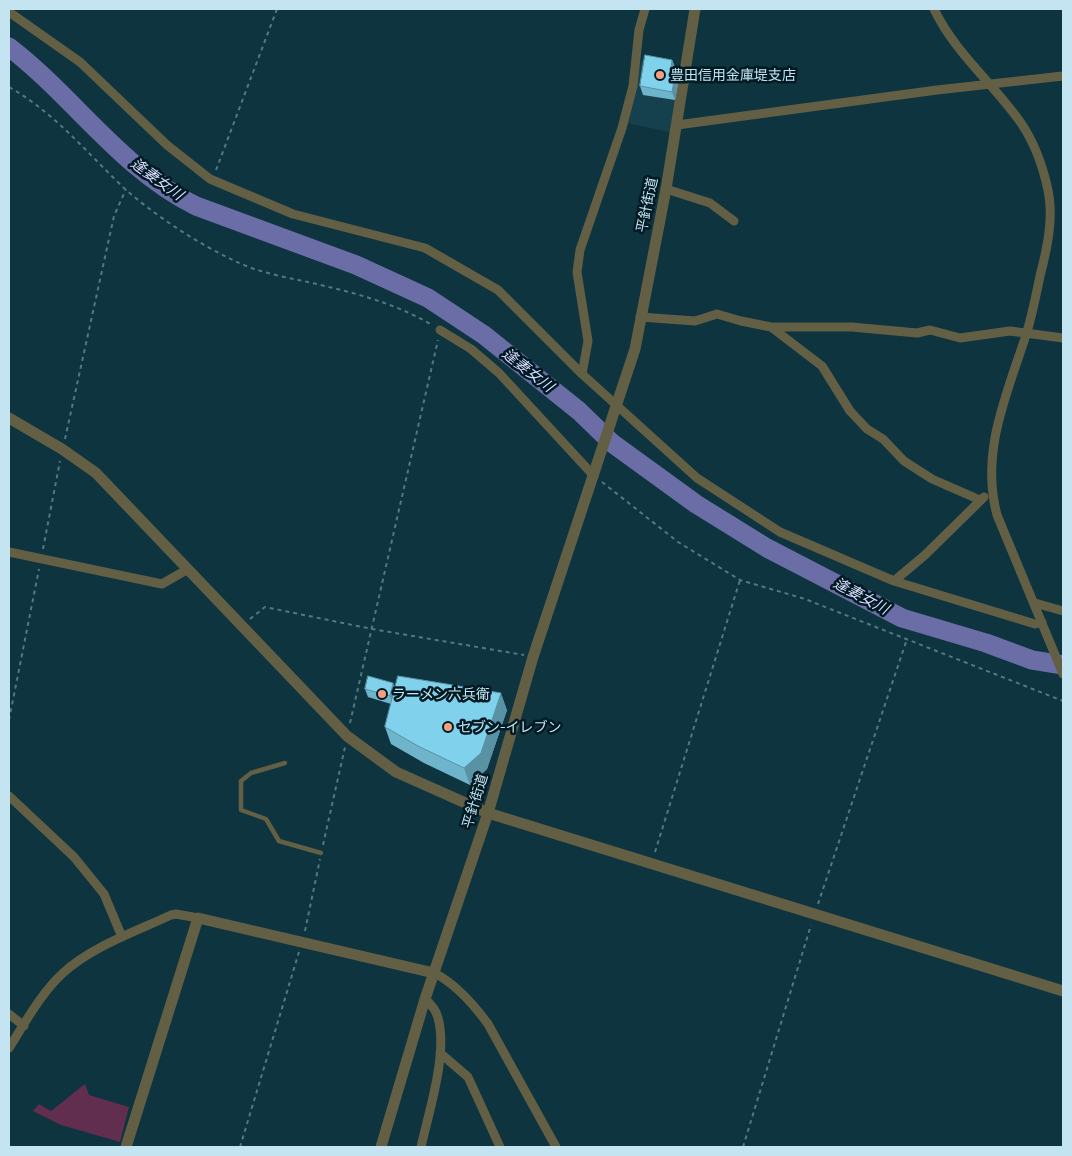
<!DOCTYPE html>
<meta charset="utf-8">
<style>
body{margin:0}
#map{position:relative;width:1072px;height:1156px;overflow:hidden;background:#0e343f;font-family:Barlow,sans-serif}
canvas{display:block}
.frame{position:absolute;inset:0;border:10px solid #c3e4f0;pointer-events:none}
</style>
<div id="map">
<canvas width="1072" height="1156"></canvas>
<div class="frame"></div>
</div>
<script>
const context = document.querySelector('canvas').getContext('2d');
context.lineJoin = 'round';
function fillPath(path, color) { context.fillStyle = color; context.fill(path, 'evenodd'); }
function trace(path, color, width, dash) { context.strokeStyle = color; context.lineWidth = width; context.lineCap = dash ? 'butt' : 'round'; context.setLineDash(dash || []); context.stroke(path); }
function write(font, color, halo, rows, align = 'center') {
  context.font = font + ' Barlow,"Noto Sans JP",sans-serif'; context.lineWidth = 5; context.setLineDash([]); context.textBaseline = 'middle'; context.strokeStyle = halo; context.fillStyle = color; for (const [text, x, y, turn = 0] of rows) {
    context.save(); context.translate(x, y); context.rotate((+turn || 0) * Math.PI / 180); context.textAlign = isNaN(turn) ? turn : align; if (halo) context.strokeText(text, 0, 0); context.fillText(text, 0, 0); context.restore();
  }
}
const built = new Path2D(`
 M641,61L683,68L674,133L627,123Z`);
const green = new Path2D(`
 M85,1084L89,1095L129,1107L120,1142L61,1125L33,1111L39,1104L51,1111Z`);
const river = new Path2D(`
 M9,47C74,97 121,169 196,206L356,265L428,298L484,335L579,411L612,443L696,504L767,548L902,618L986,643L1032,660L1063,665`);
const path = new Path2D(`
 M9,87C55,113 87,153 125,189C157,217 197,243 235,261C257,272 284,277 308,282C351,292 393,302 432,325
 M216,170L277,9
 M65,439L114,216L126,189
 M602,482L678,542L740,580L805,599L1063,701
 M43,549L60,461
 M250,619L265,607L372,629L524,655
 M9,720L39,569
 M350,723L438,340
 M323,845L345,747
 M655,852L740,580
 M818,904L907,639
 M305,931L320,859
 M240,1147L299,952
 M743,1147L811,925`);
const service = new Path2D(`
 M285,763L251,773L241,781V810L266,819L279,841L321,853`);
const minor = new Path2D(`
 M934,9C955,53 993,83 1021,123C1034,142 1043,167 1048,190C1054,218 1047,249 1040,276C1036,295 1032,316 1026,335C1007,394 980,452 997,515L1063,674
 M9,12L80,62L167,145L210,179L293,214L425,248L498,290L582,374L697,478L780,532L894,581L1035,624L1042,622
 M677,125L937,90L1063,76
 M666,189L710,203L734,221
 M640,317L695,321L717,314L741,321L771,327H852L917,333L930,330L960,338L1010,331L1063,338
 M771,327L822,366L850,411L867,429L883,439L904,461L932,479L980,500
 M440,330L471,349L499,373L594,476
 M582,374L588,341L577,272L580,250L622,128L633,86L639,30L645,9
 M9,552L162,584L188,569
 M894,581L925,555L984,497
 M1035,603L1063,611
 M9,796L74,857L104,894L122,937
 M434,973C455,983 474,1005 488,1024L556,1147
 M9,1014L24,1026
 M9,1048C25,1023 41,993 63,973C93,946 135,932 171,915L176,914L198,918
 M440,1053L468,1077L500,1147
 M421,1147C429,1111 448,1053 438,1018C436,1010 431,1004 425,999`);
const tertiary = new Path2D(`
 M9,418L62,449L96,473L347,736L396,772L488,813L1063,991
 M126,1147L198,918L434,973
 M381,1147L425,999L488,813L533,657L635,349L666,189L695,9`);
const wall = new Path2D(`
 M672,60L676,69L674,75L678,84L675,100L643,95L640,86Z
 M393,683L395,688L507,710L487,769L470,785L424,763L391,744L385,727L391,704L368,697L365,689Z`);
const shadedWall = new Path2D(`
 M672,60L676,69L673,82L670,74Z
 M675,75L678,84L675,100L672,92Z
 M393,683L397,691L393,705L390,696Z
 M501,693L507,710L487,769L470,785L464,768Z`);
const building = new Path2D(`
 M645,55L672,60L670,74L675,75L672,92L640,86Z
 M368,676L393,683L390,696L365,689Z
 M398,676L501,693L481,753L464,768L418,746L385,727Z`);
const markers = [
 [660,75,5,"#f2a080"],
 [382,694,5,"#f2a080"],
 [448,727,5,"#f2a080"]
];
const poiNames = [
 ["豊田信用金庫堤支店",670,75],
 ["ラーメン六兵衛",392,694],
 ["セブン-イレブン",458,727]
];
const streetNames = [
 ["平針街道",647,205,-78],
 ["平針街道",475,801,-73]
];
const waterNames = [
 ["逢妻女川",157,179,36],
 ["逢妻女川",528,370,38],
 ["逢妻女川",861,596,28]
];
fillPath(built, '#15404d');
fillPath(green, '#612e50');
trace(river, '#6b6da6', 19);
trace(path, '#547883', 2, [4, 4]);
trace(service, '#635f45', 4.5);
trace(minor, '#635f45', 9);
trace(tertiary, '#635f45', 11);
fillPath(wall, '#6eb4cb');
fillPath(shadedWall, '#5a92a5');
fillPath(building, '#80d1ec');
trace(building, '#5a92a5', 1);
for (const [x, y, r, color] of markers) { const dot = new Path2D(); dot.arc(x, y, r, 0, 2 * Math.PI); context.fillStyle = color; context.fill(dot); trace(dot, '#001a23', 2); }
write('14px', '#c3e4f0', '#001a23', poiNames, 'left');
write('14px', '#c3e4f0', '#001a23', streetNames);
write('italic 15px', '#d8dbfd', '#001a23', waterNames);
</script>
